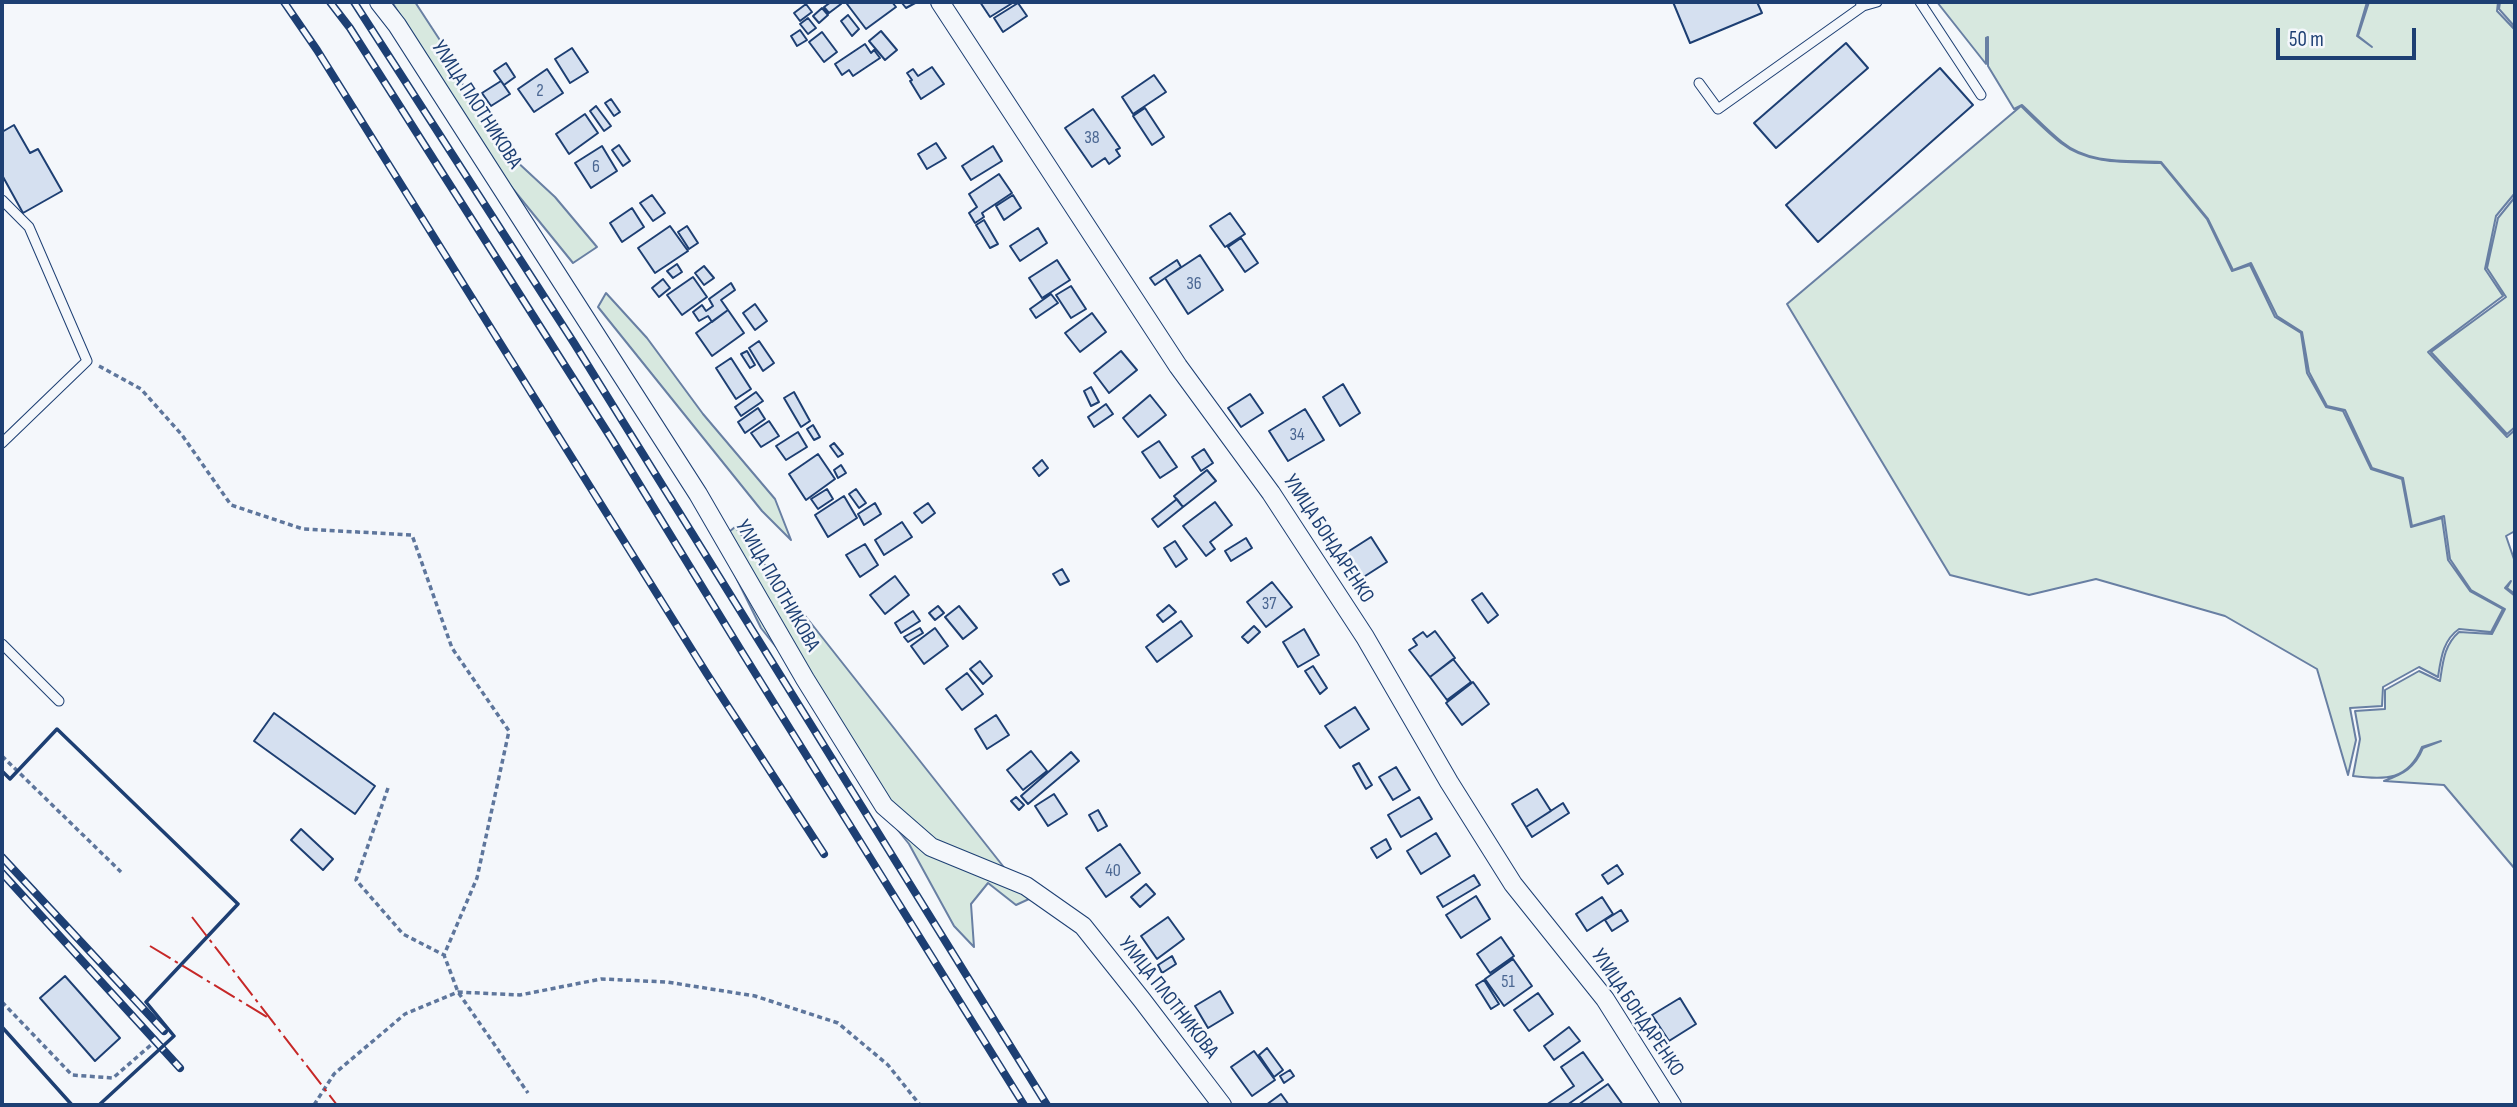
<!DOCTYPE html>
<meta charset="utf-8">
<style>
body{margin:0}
#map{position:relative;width:2517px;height:1107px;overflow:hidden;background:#f4f7fb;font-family:"Sofia Sans Condensed",sans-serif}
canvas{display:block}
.frame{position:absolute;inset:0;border:4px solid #1d3f73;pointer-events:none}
.scale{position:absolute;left:2276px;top:28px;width:140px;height:32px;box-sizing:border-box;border:4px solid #1d3f73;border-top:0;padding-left:9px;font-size:21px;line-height:24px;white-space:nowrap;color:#1d3f73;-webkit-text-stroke:5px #f4f7fb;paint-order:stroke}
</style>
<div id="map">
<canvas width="2517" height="1107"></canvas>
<div class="frame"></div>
<div class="scale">50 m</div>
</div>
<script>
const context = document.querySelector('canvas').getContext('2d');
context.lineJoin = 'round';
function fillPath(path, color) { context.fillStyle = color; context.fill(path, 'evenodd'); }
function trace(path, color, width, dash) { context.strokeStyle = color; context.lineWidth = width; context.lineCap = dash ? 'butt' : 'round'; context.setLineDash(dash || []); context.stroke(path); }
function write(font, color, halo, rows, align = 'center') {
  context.font = font + ' "Sofia Sans Condensed",sans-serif'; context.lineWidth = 5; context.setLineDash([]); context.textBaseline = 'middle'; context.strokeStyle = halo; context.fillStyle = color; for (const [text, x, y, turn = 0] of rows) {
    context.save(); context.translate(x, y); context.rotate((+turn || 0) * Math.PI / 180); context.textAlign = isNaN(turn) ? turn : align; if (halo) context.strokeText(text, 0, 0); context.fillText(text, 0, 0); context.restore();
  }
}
const green = new Path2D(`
 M392,2H415L449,54L466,92L500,146L555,197L597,247L573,263L500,173Z
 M1937,2H2367L2357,36L2372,47L2358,36L2369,2H2498L2497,11L2515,30V193L2496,216L2485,269L2503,296L2428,352L2507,437L2515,430V531L2506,536L2515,562V594L2507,588L2511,581L2505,588L2515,596V869L2444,785L2384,781C2403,774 2415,768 2423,748L2441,741L2422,747C2408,781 2385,780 2353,776L2360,739L2355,711L2385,709V690L2419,671L2440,681C2443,662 2444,645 2459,632L2492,634L2505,609L2471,590L2450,559L2444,516L2412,526L2403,478L2372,468L2345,410L2327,406L2309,372L2302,332L2277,316L2251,263L2233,270L2208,219L2161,162C2128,160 2090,165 2062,142C2048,131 2035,117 2022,105L2014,109L1988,66V37L1986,38V64Z
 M2500,2H2515V27L2499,9Z
 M2021,106C2034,119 2047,132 2061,143C2089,165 2127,162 2161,163L2207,219L2232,271L2250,265L2275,317L2301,333L2307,373L2326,407L2343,411L2371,469L2402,479L2411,527L2442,518L2448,560L2470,591L2503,609L2491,632L2459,629C2443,640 2441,658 2438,677L2419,667L2383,687L2382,706L2350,708L2356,740L2348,775L2317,669L2225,616L2096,579L2029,595L1950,575L1787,304Z
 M2515,197V427L2507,434L2431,352L2506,297L2487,268L2498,218Z
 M606,293L647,338L703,414L775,499L791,540L762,511L598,307Z
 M735,527L1029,899L1016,905L988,883L971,904L974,947L954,926L909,844L862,785L821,704L761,628L718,541Z`);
const building = new Path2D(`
 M831,2H839L841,4L829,13L824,7Z
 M850,2H892L896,7L866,29L847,4Z
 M904,2H917L906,8L902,3Z
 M980,2H1014L990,17Z
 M1673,2H1757L1762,13L1690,43Z
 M1018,3L1027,16L1003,32L994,18Z
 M806,4L812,12L800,21L794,13Z
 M822,8L828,15L819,23L813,16Z
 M848,15L859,29L852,36L841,21Z
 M808,18L816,28L808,34L800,24Z
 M800,30L807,40L797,46L791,36Z
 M881,31L897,50L885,60L869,41Z
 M822,32L837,52L824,62L809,42Z
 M1846,43L1868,68L1776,148L1754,123Z
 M865,44L871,53L874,50L880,58L853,76L849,70L842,75L835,64Z
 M572,48L588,72L570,83L555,59Z
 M506,63L515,77L504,85L494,71Z
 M932,67L944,84L921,99L910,81L912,80L907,73L913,69L918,76Z
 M1940,68L1973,105L1818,242L1786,205Z
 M547,69L563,93L534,112L518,89Z
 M1154,75L1166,92L1133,114L1122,97Z
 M501,81L510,94L491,106L482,93Z
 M611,99L620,112L614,116L605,103Z
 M596,106L611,126L604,131L590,111Z
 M1145,108L1164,137L1152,145L1133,116Z
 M1093,109L1120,148L1116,150L1120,156L1109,164L1105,158L1092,167L1065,128Z
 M585,114L598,133L569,154L556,134Z
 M14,125L30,153L38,149L62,191L23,213L2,175V132Z
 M936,143L946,158L927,169L918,154Z
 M619,145L630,161L623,166L612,150Z
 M602,146L617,171L591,188L575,163Z
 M993,146L1002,161L971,180L962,166Z
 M999,174L1012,193L982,213L984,217L975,223L969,213L977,207L969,194Z
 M652,195L665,213L653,221L640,203Z
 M1013,195L1021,208L1004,220L996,206Z
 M632,208L644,227L622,242L610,223Z
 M1230,213L1245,234L1225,247L1210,226Z
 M984,220L998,244L990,248L976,225Z
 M670,226L688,251L655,273L638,248Z
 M687,226L698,243L689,249L678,232Z
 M1038,228L1047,243L1020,261L1010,246Z
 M1241,238L1258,263L1245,272L1228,247Z
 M1200,255L1223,290L1188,314L1165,278Z
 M1057,260L1070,280L1042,298L1029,278Z
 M1177,260L1181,267L1155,285L1150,278Z
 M677,264L682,272L673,278L667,271Z
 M704,266L714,278L704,285L695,273Z
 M693,277L707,297L682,315L667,295Z
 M663,279L670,288L659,297L652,288Z
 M731,283L735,290L721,300L728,310L712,322L708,316L699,321L693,312L702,305L706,311L713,306L709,299Z
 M1071,286L1086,309L1071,318L1056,295Z
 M1051,294L1058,303L1036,318L1030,309Z
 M755,304L767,321L755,330L743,313Z
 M728,310L744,333L712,356L696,333Z
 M1092,313L1106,332L1080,352L1065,333Z
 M759,341L774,363L763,371L749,348Z
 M747,351L755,365L750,368L741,354Z
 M1121,351L1137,370L1109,393L1094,373Z
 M731,358L751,389L736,399L716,368Z
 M1343,384L1360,413L1340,426L1323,397Z
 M1091,387L1099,402L1091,406L1084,391Z
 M756,392L763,401L741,416L735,407Z
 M794,392L810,421L801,427L784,398Z
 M1250,394L1263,413L1241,427L1228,408Z
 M1150,395L1166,415L1138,437L1123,418Z
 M1106,404L1113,414L1094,427L1088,417Z
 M758,408L765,419L745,433L738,422Z
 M1305,409L1324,440L1288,461L1269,431Z
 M769,421L779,436L761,447L751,433Z
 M813,425L820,437L814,440L807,429Z
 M798,432L807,447L786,460L776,446Z
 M1159,441L1177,467L1160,478L1142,452Z
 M834,443L843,454L838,457L830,446Z
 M1204,449L1213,463L1201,471L1192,457Z
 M818,454L835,479L806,500L789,474Z
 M1042,460L1048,468L1039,476L1033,468Z
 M841,465L846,473L838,478L834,470Z
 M1207,470L1216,481L1183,507L1174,496Z
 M827,489L833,499L818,509L811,499Z
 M856,489L866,503L859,508L849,494Z
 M844,496L857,518L828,537L815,515Z
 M1177,499L1183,507L1158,527L1152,519Z
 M1215,502L1232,525L1210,542L1215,549L1206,556L1183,526Z
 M875,503L881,514L864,525L858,514Z
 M928,503L935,513L922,523L914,513Z
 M902,522L912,537L884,555L875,540Z
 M1371,537L1387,562L1362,578L1346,553Z
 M1246,538L1252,548L1231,561L1225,551Z
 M1175,541L1187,559L1176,567L1164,548Z
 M865,544L878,565L860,577L846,555Z
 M1062,569L1069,581L1060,585L1053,574Z
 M895,576L909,595L885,614L870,595Z
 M1272,582L1292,607L1266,627L1247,602Z
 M1482,593L1498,615L1488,623L1472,600Z
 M1169,605L1176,612L1163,622L1157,615Z
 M938,606L944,613L935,620L929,613Z
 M959,606L977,628L963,639L945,617Z
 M913,611L920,621L901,633L895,623Z
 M1181,621L1192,636L1157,662L1146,647Z
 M1254,626L1260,632L1248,643L1242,637Z
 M920,628L923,633L908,642L904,637Z
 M935,628L948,646L924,664L911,646Z
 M1304,629L1319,655L1298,667L1283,642Z
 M1435,631L1455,658L1430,677L1409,650L1417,645L1413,639L1423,632L1427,637Z
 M1453,659L1471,682L1447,700L1430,677Z
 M980,661L992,676L983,684L970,669Z
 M1313,666L1327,688L1320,694L1305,671Z
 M967,673L983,694L962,710L946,689Z
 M1473,682L1489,704L1462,725L1446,703Z
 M1355,707L1369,729L1340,748L1325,726Z
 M274,713L375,786L355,814L254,741Z
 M996,715L1009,735L987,749L975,729Z
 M1031,751L1047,771L1023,790L1007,770Z
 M1071,752L1079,761L1028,804L1021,796Z
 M1359,763L1372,785L1366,789L1353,766Z
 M1396,767L1410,790L1393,800L1379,777Z
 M1537,789L1551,811L1526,827L1512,804Z
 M1054,794L1067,814L1048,826L1035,806Z
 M1016,797L1024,805L1019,810L1011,801Z
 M1419,797L1432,819L1401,837L1388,815Z
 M1563,803L1569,813L1532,837L1526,827Z
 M1098,810L1107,826L1098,831L1089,815Z
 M301,829L333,859L323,870L291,840Z
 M1436,833L1450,856L1421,874L1407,851Z
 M1386,839L1391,849L1377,858L1371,848Z
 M1120,844L1140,873L1106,897L1086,868Z
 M1617,865L1623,874L1608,884L1602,875Z
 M1474,875L1480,885L1443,907L1437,897Z
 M1146,884L1155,894L1140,907L1131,897Z
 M1476,896L1490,919L1461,938L1446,915Z
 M1602,897L1613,914L1587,931L1576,914Z
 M1621,910L1628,921L1612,931L1605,920Z
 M1168,917L1184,939L1157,959L1141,936Z
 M1501,937L1514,956L1490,973L1477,954Z
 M1172,956L1176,964L1162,973L1158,965Z
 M1513,959L1532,986L1504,1006L1485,979Z
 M65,976L120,1038L95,1061L40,998Z
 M1484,980L1499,1004L1491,1009L1476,985Z
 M1220,991L1233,1013L1208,1028L1195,1006Z
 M1538,993L1553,1014L1529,1031L1514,1010Z
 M1680,998L1696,1024L1669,1041L1652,1015Z
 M1569,1027L1580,1041L1554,1060L1544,1046Z
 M1267,1048L1283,1070L1274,1077L1259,1055Z
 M1254,1051L1275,1080L1252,1096L1231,1067Z
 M1583,1052L1603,1080L1567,1105H1546L1574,1086L1561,1067Z
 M1290,1070L1294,1076L1284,1083L1280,1076Z
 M1608,1084L1623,1105H1578Z
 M1281,1094L1289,1105H1266Z`);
const path = new Path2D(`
 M99,366L141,389L182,435L231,505L303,529L412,535L452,648L509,731L477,878L444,955L458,992L528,1093
 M2,756L121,872
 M388,788L356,880L403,934L444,955
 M2,1002L72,1075L113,1078L152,1044
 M314,1105L334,1074L405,1014L458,992L520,995L601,979L667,982L755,996L838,1023L888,1065L920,1105`);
const lane = new Path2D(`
 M1920,2L1981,95
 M1863,6L1877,2
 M1699,83L1718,109L1863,6L1860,2
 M2,200L29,227L87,361L2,443
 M2,644L59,701`);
const street = new Path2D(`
 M379,2L397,25L698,494L805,679L884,806L931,847L1026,886L1083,926L1142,1000L1222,1105
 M940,2L1178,366L1271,493L1365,637L1449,782L1513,884L1605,999L1672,1105`);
const rail = new Path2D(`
 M284,2L317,50L707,674L824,854
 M330,2L350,28L611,438L742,652L1024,1105
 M354,2L574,343L1047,1105
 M2,857L164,1031
 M2,873L180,1068`);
const wall = new Path2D(`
 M2,771L10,779L57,729L238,904L146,1002L174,1036L99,1105
 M2,1027L72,1105`);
const power = new Path2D(`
 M192,917L337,1105
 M150,946L272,1020`);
const numberNames = [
 ["2",540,91],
 ["38",1092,138],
 ["6",596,167],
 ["36",1194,284],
 ["34",1297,435],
 ["37",1269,604],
 ["40",1113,871],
 ["51",1508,982]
];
const streetNames = [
 ["УЛИЦА ПЛОТНИКОВА",476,105,57],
 ["УЛИЦА БОНДАРЕНКО",1328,539,57],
 ["УЛИЦА ПЛОТНИКОВА",777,586,60],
 ["УЛИЦА ПЛОТНИКОВА",1168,998,52],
 ["УЛИЦА БОНДАРЕНКО",1637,1013,56]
];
fillPath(green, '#d7e8df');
trace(green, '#687fa3', 2);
fillPath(building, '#d5e0f0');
trace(building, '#1d3f73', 2);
trace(lane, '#1d3f73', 11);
trace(street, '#1d3f73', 20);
trace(path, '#5e769c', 3.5, [5, 3.5]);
trace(lane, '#f4f7fb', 9);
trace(street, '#f4f7fb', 18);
trace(rail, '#1d3f73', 8);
trace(rail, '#f4f7fb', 5, [16]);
trace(wall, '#1d3f73', 3.5);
trace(power, '#c62828', 2, [24, 5, 3.5, 5]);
write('18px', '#4b6792', null, numberNames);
write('21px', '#1d3f73', '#f4f7fb', streetNames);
</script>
